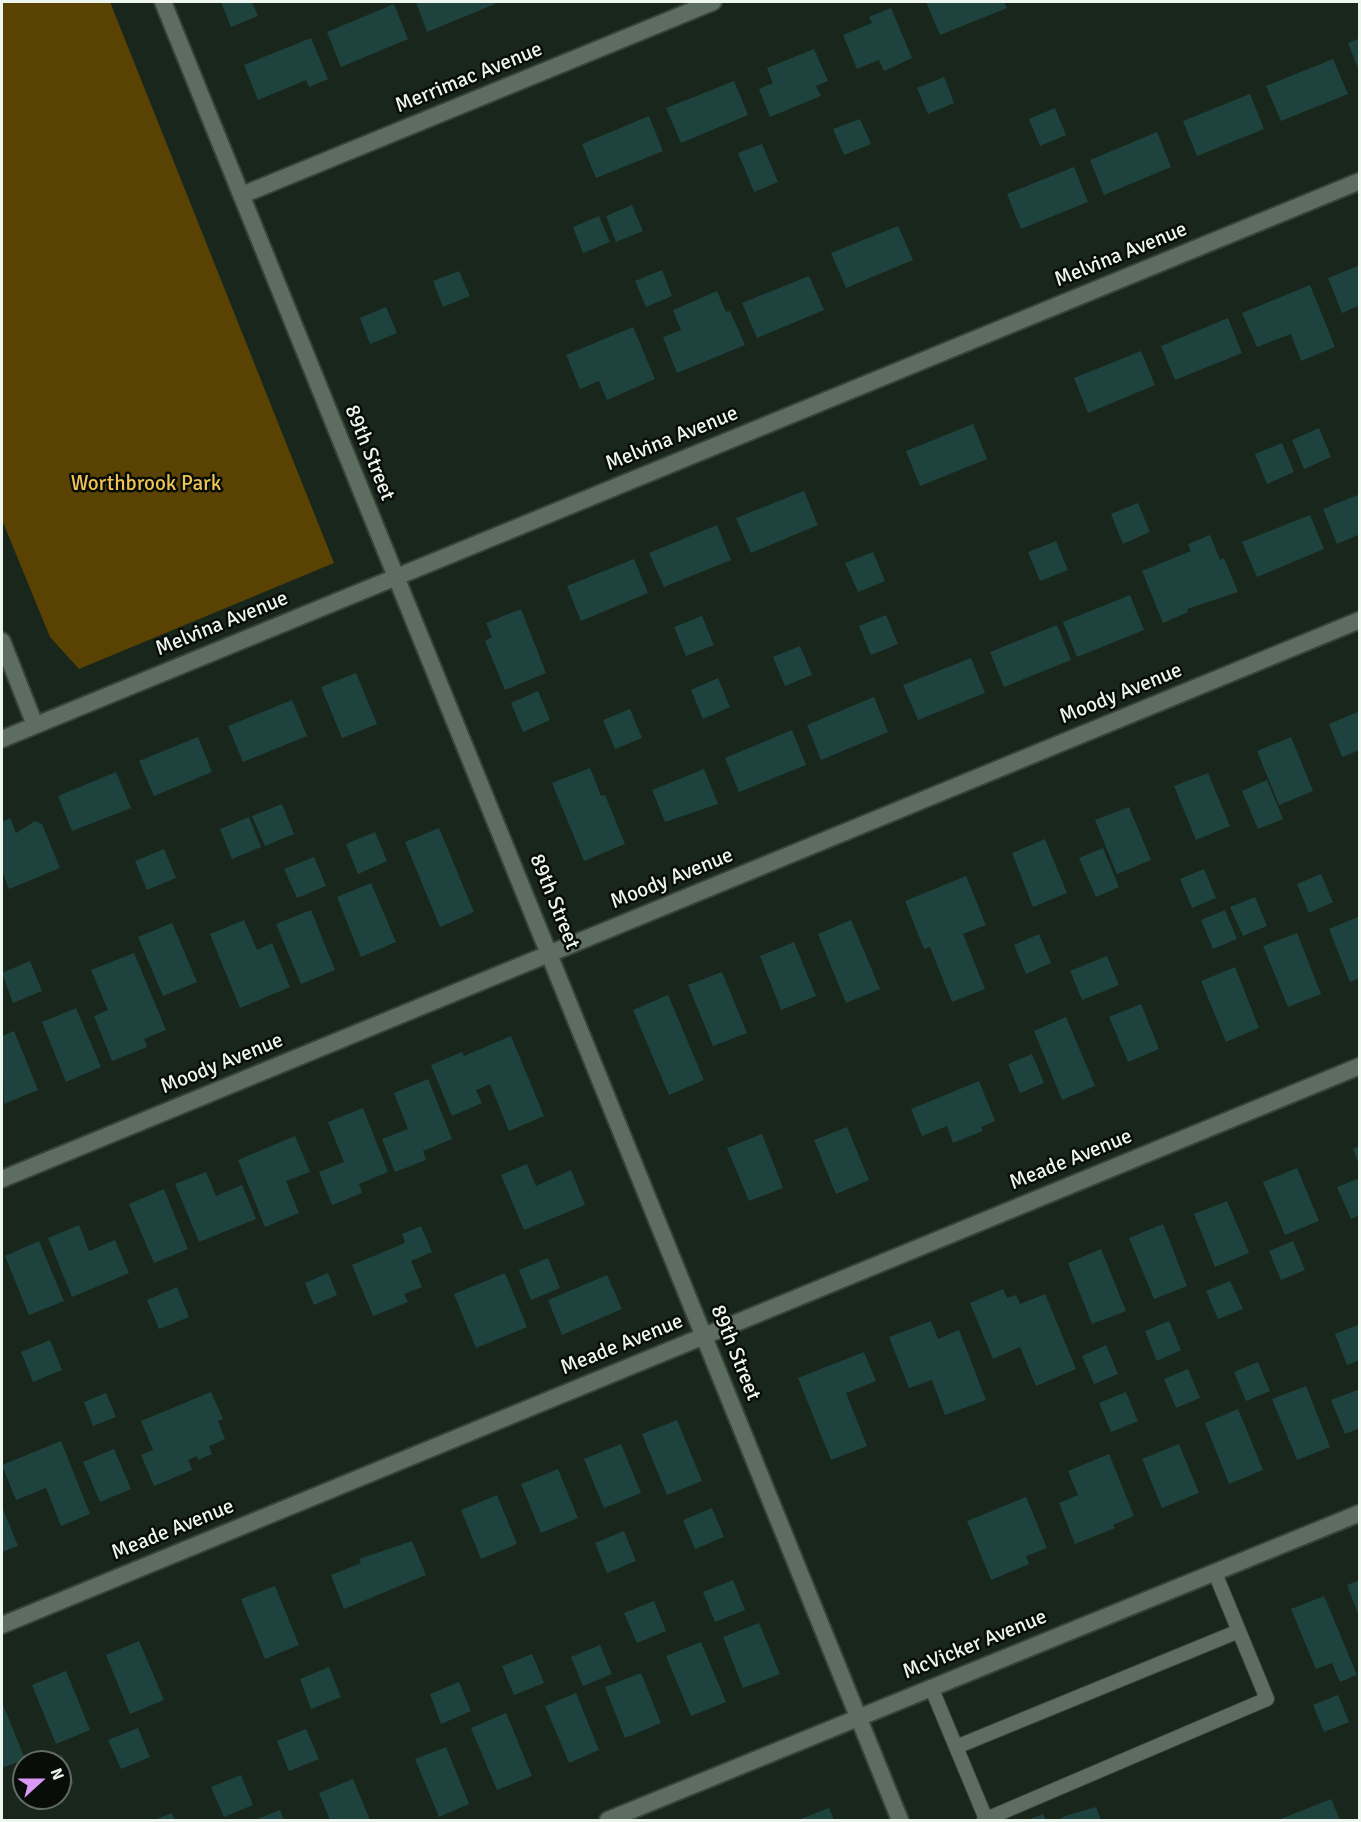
<!DOCTYPE html>
<style>
body{margin:0}
#map{position:relative;width:1361px;height:1822px;overflow:hidden;background:#18261c;font-family:Signika,sans-serif}
canvas{display:block}
.frame{position:absolute;inset:0;border:3px solid #ecf5ee;pointer-events:none}
.north{position:absolute;left:12px;top:1750px;width:60px;height:60px;box-sizing:border-box;background:#080d09;border:2px solid #636a65;border-radius:50%;rotate:69deg;font-size:16px;font-weight:700;line-height:24px;text-align:center;color:#ecf5ee}
.north::after{content:'';display:block;margin:auto;width:21px;height:27px;background:#db99f5;clip-path:polygon(50% 0,100% 100%,50% 72%,0 100%)}
</style>
<div id="map">
<canvas width="1361" height="1822"></canvas>
<div class="frame"></div>
<div class="north">N</div>
</div>
<script>
const context = document.querySelector('canvas').getContext('2d');
context.lineJoin = 'round';
function fillPath(path, color) { context.fillStyle = color; context.fill(path, 'evenodd'); }
function trace(path, color, width, dash) { context.strokeStyle = color; context.lineWidth = width; context.lineCap = dash ? 'butt' : 'round'; context.setLineDash(dash || []); context.stroke(path); }
function write(font, color, halo, rows, align = 'center') {
  context.font = font + ' Signika,sans-serif'; context.lineWidth = 5; context.setLineDash([]); context.textBaseline = 'middle'; context.strokeStyle = halo; context.fillStyle = color; for (const [text, x, y, turn = 0] of rows) {
    context.save(); context.translate(x, y); context.rotate((+turn || 0) * Math.PI / 180); context.textAlign = isNaN(turn) ? turn : align; if (halo) context.strokeText(text, 0, 0); context.fillText(text, 0, 0); context.restore();
  }
}
const green = new Path2D(`
 M2,2H110L334,563L79,669L50,637L2,520Z`);
const building = new Path2D(`
 M221,2H252L258,16L231,27Z
 M416,2H494L495,4L427,32Z
 M926,2H1004L1007,8L940,35Z
 M394,4L408,39L341,67L327,32Z
 M891,8L912,58L884,71L879,60L857,69L843,35L872,23L869,17Z
 M311,38L328,79L309,87L306,80L258,100L244,65Z
 M1360,38V71H1359L1348,43Z
 M814,49L828,81L816,86L821,96L770,117L759,89L773,83L767,68Z
 M1333,59L1348,94L1281,121L1266,86Z
 M944,77L954,103L928,114L917,88Z
 M734,81L748,115L681,143L666,108Z
 M1250,94L1264,129L1197,156L1183,121Z
 M1055,108L1066,135L1040,146L1029,119Z
 M649,116L663,151L596,178L582,144Z
 M860,119L871,144L844,155L833,129Z
 M1157,132L1171,167L1104,195L1090,160Z
 M762,144L778,182L754,192L738,153Z
 M1074,167L1088,202L1021,229L1007,194Z
 M632,205L643,231L616,242L606,216Z
 M599,216L610,242L583,253L573,227Z
 M898,226L913,260L846,288L831,253Z
 M1360,265V305L1342,313L1328,278Z
 M662,270L672,296L646,307L635,281Z
 M459,271L470,296L443,307L433,281Z
 M809,276L824,310L757,338L742,303Z
 M1310,285L1335,347L1301,361L1291,334L1257,347L1242,313Z
 M717,291L726,312L730,311L745,345L677,373L663,337L681,330L673,310Z
 M386,307L397,333L370,344L360,318Z
 M1228,318L1242,353L1175,380L1161,346Z
 M633,327L655,379L607,400L599,381L580,389L566,355Z
 M1141,351L1155,385L1088,413L1074,378Z
 M973,424L987,459L920,486L906,451Z
 M1319,428L1331,457L1304,469L1292,440Z
 M1282,443L1294,472L1267,484L1255,454Z
 M804,491L818,525L751,553L736,518Z
 M1360,494V534L1337,544L1323,509Z
 M1138,503L1150,532L1123,544L1111,514Z
 M1310,515L1324,549L1257,577L1242,542Z
 M717,525L731,560L664,587L649,553Z
 M1210,535L1220,560L1224,558L1238,592L1187,609L1188,612L1163,623L1142,571L1191,551L1188,544Z
 M1056,541L1068,570L1040,581L1028,552Z
 M873,552L885,581L858,592L845,563Z
 M634,559L648,593L581,621L567,586Z
 M1130,595L1144,630L1077,657L1063,622Z
 M521,609L546,673L505,690L485,641L492,637L486,623Z
 M886,615L898,644L871,655L859,626Z
 M702,616L714,645L686,656L674,627Z
 M1057,625L1071,660L1004,687L990,652Z
 M800,646L812,675L785,686L773,657Z
 M971,658L985,693L918,720L903,685Z
 M356,673L377,724L342,738L321,687Z
 M718,678L730,707L703,719L691,690Z
 M538,691L550,720L523,732L511,703Z
 M874,697L888,732L821,760L807,725Z
 M292,700L307,736L243,762L228,726Z
 M630,709L642,738L615,749L603,720Z
 M1360,711V750L1342,757L1329,724Z
 M792,730L806,765L739,792L725,758Z
 M198,737L212,772L154,796L139,761Z
 M1291,737L1313,791L1279,805L1257,751Z
 M590,768L601,796L605,795L625,844L584,861L552,783Z
 M704,769L718,804L665,822L652,790Z
 M116,772L131,808L72,831L58,796Z
 M1208,773L1230,826L1196,840L1174,786Z
 M1267,780L1283,819L1258,829L1242,791Z
 M282,804L294,834L265,846L252,816Z
 M1129,807L1151,860L1117,874L1095,820Z
 M249,817L261,847L232,859L220,829Z
 M10,818L16,833L35,821L42,824L60,868L9,889L2,870V822Z
 M439,828L474,912L440,927L405,842Z
 M375,832L387,861L358,874L346,844Z
 M1045,839L1067,893L1033,907L1012,853Z
 M1103,848L1119,887L1096,897L1079,858Z
 M164,849L176,878L147,890L135,861Z
 M314,857L326,886L297,898L284,869Z
 M1204,869L1216,898L1192,908L1180,879Z
 M1321,874L1333,902L1309,913L1297,884Z
 M966,876L986,925L963,934L985,989L952,1002L930,947L924,949L905,901Z
 M371,883L396,942L361,957L337,897Z
 M1255,897L1267,926L1243,936L1230,907Z
 M311,910L335,970L301,984L276,924Z
 M1225,910L1237,939L1213,949L1201,920Z
 M1360,916V978L1350,982L1329,929Z
 M244,920L257,950L272,943L290,987L240,1008L210,934Z
 M851,920L880,989L846,1003L818,934Z
 M172,923L197,982L163,996L138,937Z
 M1297,933L1321,994L1288,1007L1263,946Z
 M1039,934L1051,963L1026,974L1014,945Z
 M794,942L816,996L781,1010L760,956Z
 M134,953L166,1030L144,1039L147,1047L112,1061L94,1016L108,1010L91,970Z
 M1107,956L1119,985L1082,1000L1070,971Z
 M30,961L42,991L13,1003L2,973Z
 M1235,967L1259,1028L1226,1042L1201,981Z
 M722,972L747,1033L713,1046L688,985Z
 M668,995L704,1080L669,1095L633,1010Z
 M1141,1004L1159,1049L1128,1062L1109,1017Z
 M76,1008L101,1067L66,1082L42,1022Z
 M1066,1017L1095,1086L1062,1100L1034,1031Z
 M14,1031L38,1090L4,1104L2,1036Z
 M511,1036L544,1116L509,1131L490,1084L476,1090L482,1103L452,1116L431,1065L462,1052L464,1056Z
 M1032,1054L1044,1083L1020,1093L1008,1064Z
 M428,1079L452,1139L423,1151L426,1160L395,1172L382,1139L408,1129L394,1093Z
 M979,1081L995,1121L981,1127L983,1131L953,1143L947,1126L922,1136L911,1109Z
 M363,1108L388,1172L359,1184L362,1193L332,1205L319,1172L344,1162L328,1122Z
 M847,1127L869,1180L836,1194L814,1140Z
 M762,1134L783,1188L749,1201L727,1148Z
 M295,1136L310,1172L286,1181L299,1213L265,1227L238,1160Z
 M1359,1146V1165L1353,1149Z
 M527,1164L536,1186L571,1170L585,1205L524,1230L501,1175Z
 M1297,1168L1319,1221L1285,1235L1263,1182Z
 M206,1172L216,1196L242,1185L256,1219L199,1242L175,1184Z
 M1360,1178V1215L1351,1219L1337,1187Z
 M164,1189L188,1249L154,1263L129,1204Z
 M1227,1201L1249,1253L1215,1267L1194,1214Z
 M1163,1224L1187,1286L1154,1299L1129,1238Z
 M79,1225L89,1251L115,1240L129,1273L72,1297L48,1238Z
 M421,1226L432,1252L411,1261L422,1287L404,1294L408,1302L373,1316L352,1265L405,1243L402,1234Z
 M39,1241L64,1301L29,1315L5,1256Z
 M1293,1241L1305,1270L1281,1280L1269,1251Z
 M1101,1249L1126,1311L1092,1324L1068,1263Z
 M548,1258L560,1288L531,1300L519,1270Z
 M328,1273L337,1295L314,1305L305,1283Z
 M505,1273L527,1327L476,1348L454,1294Z
 M607,1275L622,1309L562,1335L548,1300Z
 M1230,1281L1243,1309L1218,1319L1206,1291Z
 M177,1287L189,1317L159,1329L147,1300Z
 M1003,1289L1007,1298L1016,1295L1020,1304L1045,1294L1076,1369L1036,1386L1020,1347L993,1359L970,1303Z
 M931,1321L938,1339L959,1330L986,1400L945,1415L932,1380L909,1388L889,1337Z
 M1169,1321L1181,1350L1157,1361L1145,1331Z
 M1360,1324V1360L1347,1365L1335,1334Z
 M50,1340L62,1370L33,1382L21,1352Z
 M1106,1345L1118,1374L1094,1384L1082,1356Z
 M864,1352L876,1381L846,1393L867,1446L831,1460L798,1378Z
 M1258,1362L1270,1391L1246,1401L1234,1372Z
 M1188,1369L1200,1398L1176,1408L1164,1379Z
 M1306,1386L1330,1447L1297,1460L1272,1399Z
 M1360,1389V1428L1345,1434L1331,1400Z
 M211,1392L223,1419L218,1421L225,1439L209,1446L212,1454L198,1460L197,1456L188,1460L192,1470L154,1486L141,1455L153,1450L141,1421Z
 M1126,1392L1138,1421L1111,1432L1099,1403Z
 M106,1393L116,1417L93,1426L84,1402Z
 M1238,1409L1263,1470L1229,1484L1205,1423Z
 M677,1420L702,1481L667,1495L642,1434Z
 M61,1441L90,1514L61,1526L46,1488L16,1500L2,1465Z
 M621,1444L641,1493L604,1508L584,1459Z
 M1179,1444L1199,1493L1162,1508L1142,1459Z
 M114,1449L131,1489L100,1502L83,1462Z
 M1109,1454L1134,1516L1113,1525L1115,1528L1075,1544L1059,1503L1078,1495L1068,1471Z
 M558,1469L578,1518L541,1533L521,1484Z
 M497,1495L517,1544L481,1559L461,1510Z
 M1026,1497L1047,1548L1026,1556L1029,1564L991,1580L967,1521Z
 M2,1507L18,1546L2,1552Z
 M712,1508L724,1537L695,1549L683,1520Z
 M624,1531L636,1561L607,1573L595,1543Z
 M412,1541L426,1575L344,1609L331,1575L361,1563L359,1559Z
 M733,1580L745,1610L715,1622L703,1592Z
 M1360,1580V1616H1359L1347,1585Z
 M275,1586L299,1645L265,1659L241,1599Z
 M1324,1596L1357,1675L1340,1682L1332,1663L1316,1669L1291,1609Z
 M654,1601L666,1631L637,1643L624,1613Z
 M759,1623L780,1674L743,1688L723,1637Z
 M139,1641L164,1700L130,1714L106,1655Z
 M701,1642L726,1702L691,1716L666,1656Z
 M600,1645L612,1674L583,1686L571,1657Z
 M532,1654L544,1683L514,1695L502,1666Z
 M329,1667L341,1697L311,1709L300,1679Z
 M66,1671L90,1730L56,1744L32,1685Z
 M641,1673L661,1723L625,1738L605,1687Z
 M459,1682L471,1711L441,1724L430,1694Z
 M576,1693L599,1750L569,1763L545,1706Z
 M1338,1695L1349,1722L1324,1732L1313,1705Z
 M2,1702L25,1759L2,1768Z
 M506,1713L532,1776L497,1790L471,1728Z
 M138,1728L150,1757L121,1769L108,1740Z
 M306,1729L319,1759L289,1771L277,1741Z
 M446,1747L469,1804L439,1817L415,1759Z
 M62,1755L74,1784L60,1790V1762H45Z
 M241,1775L253,1805L224,1817L211,1787Z
 M353,1779L370,1820H330L319,1793Z
 M1331,1799L1340,1820H1278Z
 M1096,1807L1101,1820H1057L1068,1815Z
 M829,1808L834,1820H798Z
 M280,1810L284,1820H255Z
 M172,1813L175,1820H154Z
 M1043,1814L1046,1820H1028Z`);
const service = new Path2D(`
 M931,1687L956,1747L1239,1631
 M956,1747L986,1819
 M984,1820L1267,1699L1215,1573`);
const minor = new Path2D(`
 M163,2L900,1820
 M242,195L713,2
 M2,641L35,725
 M2,739L1360,181
 M2,1179L1360,620
 M2,1625L1360,1066
 M608,1820L1360,1513`);
const streetNames = [
 ["Merrimac Avenue",469,78,-22],
 ["Melvina Avenue",1121,255,-22],
 ["Melvina Avenue",672,439,-22],
 ["89th Street",369,453,68],
 ["Melvina Avenue",222,624,-22],
 ["Moody Avenue",1121,694,-22],
 ["Moody Avenue",672,879,-22],
 ["89th Street",554,902,68],
 ["Moody Avenue",222,1064,-22],
 ["Meade Avenue",1071,1160,-22],
 ["Meade Avenue",622,1345,-22],
 ["89th Street",735,1353,68],
 ["Meade Avenue",173,1530,-22],
 ["McVicker Avenue",975,1645,-22]
];
const parkNames = [
 ["Worthbrook Park",146,484]
];
fillPath(green, '#5a4302');
fillPath(building, '#1e433e');
trace(service, '#374239', 16);
trace(minor, '#374239', 20);
trace(service, '#5d6d60', 14);
trace(minor, '#5d6d60', 16);
write('21px', '#ecf5ee', '#080d09', streetNames);
write('21px', '#f1c352', '#080d09', parkNames);
</script>
